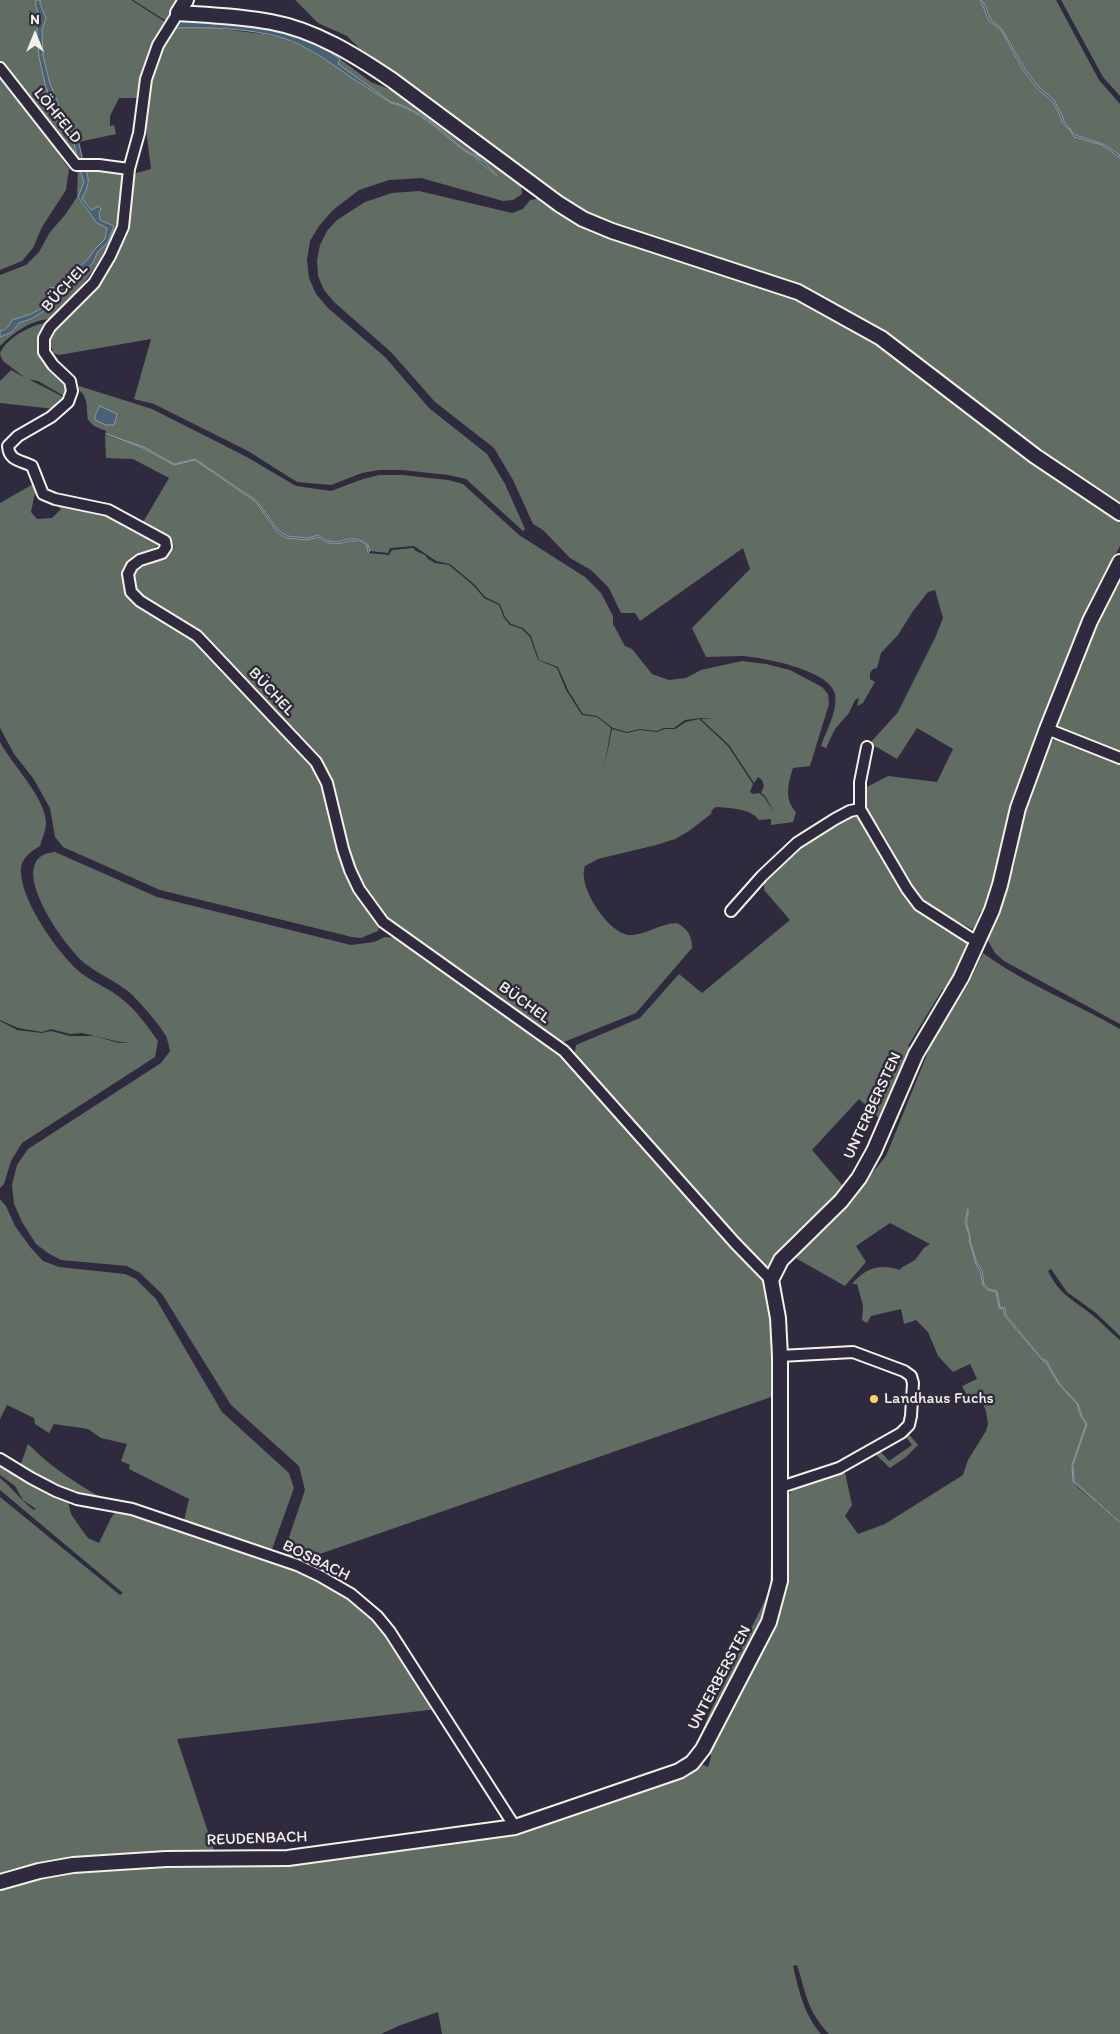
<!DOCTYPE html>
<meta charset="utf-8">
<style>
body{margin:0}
#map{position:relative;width:1120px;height:2034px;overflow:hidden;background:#2f2a3d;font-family:Itim,sans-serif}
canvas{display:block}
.north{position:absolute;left:10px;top:10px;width:50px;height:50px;-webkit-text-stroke:4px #2f2a3d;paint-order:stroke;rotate:0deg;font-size:14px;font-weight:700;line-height:20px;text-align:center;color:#f4f1e8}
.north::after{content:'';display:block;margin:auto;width:18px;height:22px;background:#f4f1e8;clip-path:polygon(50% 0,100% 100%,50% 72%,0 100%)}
</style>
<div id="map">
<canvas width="1120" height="2034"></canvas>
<div class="north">N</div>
</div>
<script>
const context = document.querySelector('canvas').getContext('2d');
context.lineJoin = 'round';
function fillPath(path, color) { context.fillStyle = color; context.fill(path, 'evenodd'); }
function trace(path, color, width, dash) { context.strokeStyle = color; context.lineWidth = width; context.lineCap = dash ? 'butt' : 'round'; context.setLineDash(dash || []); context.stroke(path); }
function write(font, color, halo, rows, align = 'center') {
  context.font = font + ' Itim,sans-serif'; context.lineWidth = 5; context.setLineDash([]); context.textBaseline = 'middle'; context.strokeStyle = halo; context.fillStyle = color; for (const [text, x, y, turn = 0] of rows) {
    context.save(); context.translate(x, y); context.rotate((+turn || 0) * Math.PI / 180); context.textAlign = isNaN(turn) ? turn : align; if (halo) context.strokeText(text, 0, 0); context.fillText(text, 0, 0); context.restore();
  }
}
const green = new Path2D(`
 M0,0H36V7L41,18L37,31L39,57L62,132L73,140L78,160L0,64Z
 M40,0H131L167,23L140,98H119L110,116V126L114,125L116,134L79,142L77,135L69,130L50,84L43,56L42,30L46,18L40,4Z
 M133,0H180L168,22Z
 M295,0H981L989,21L1001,30L1023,70L1038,89L1053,102L1061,118L1062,123L1070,130L1074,137L1102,145L1120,158V507L1009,432L897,341L881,331L598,221L576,209L394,76L362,51L347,36L318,23Z
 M983,0H1056L1099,80L1120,104V155L1103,144L1075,135L1064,122L1054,100L1039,87L1025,69L1002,29L991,20Z
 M1061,0H1120V96L1103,77Z
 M206,27L263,34L282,38L304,47L336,66L391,103C410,107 430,122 445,135C456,144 464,153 478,157L477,160L497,177L485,163L479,159V156C464,152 458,144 446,134C431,121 411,106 391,102L337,64L340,59L371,82L397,92L521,182L522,194L513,200L503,201L421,178L389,180L359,190L333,210L319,226L310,241L307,260L309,278L316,294L328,308L386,358L429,408L487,454L505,484L525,529L523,531L466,479L448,475L402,470H379L362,473L331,485L297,482L248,451L154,404L134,399L151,339L59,355L53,353L50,342L53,333L88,296L115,246L133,174L151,169L145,121L150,89L157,61L173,28Z
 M0,79L41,129L69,169L66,190L42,227L33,248L22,261L0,270Z
 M85,169L120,172L124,175C125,234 90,279 53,319C31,319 15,332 0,346V337L12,332L19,323L31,319L52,306L53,292L93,263L97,253L108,242L114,226L100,220L99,212L91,210L82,198L89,184Z
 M78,170H80L85,182L78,198L97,223L107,228L105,239L94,250L89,258L58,287L49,288L48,305L31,314L12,320C10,326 7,330 0,331V275L26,265L39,252L50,232L65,215L77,197Z
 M419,191L512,213L523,209L530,200L543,198L785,292L875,340L1100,505L1120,522V546L1106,574L1105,580L991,893L985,909L980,912L974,930C958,921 938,913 924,900C899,875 890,834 864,809L863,789L888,776L937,782L953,749L917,728L897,759L875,746L868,757L872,741L898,712L935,638L943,618L935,590L928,592L913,611L898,635L881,653L877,668L873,669L870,673V679L875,682L863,703L857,706L859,698L855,700L849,713L835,729L826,748L821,746C826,731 838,711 835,694C830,670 762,657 741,656C730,656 718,657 706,657L692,628L750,569L743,548L640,621L635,613H621L609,588L591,570L570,558L543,530L533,524L513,480L494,448L435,402L391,352L334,302L324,290L318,276L317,260L320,245L327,231L337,220L365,202L392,193Z
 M50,322L42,341L63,378L67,389L64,396L38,381L27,379L3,361L0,354C5,338 33,324 50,322Z
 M11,370C28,380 46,387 63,397L54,409L0,403V381Z
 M79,386L152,409L245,456L296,486L331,491L363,479L379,475H402L448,480L463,484L519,535L585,577L601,593L613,616V624L625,646L632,649L652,674L669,680L686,678L701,670L742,661L766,664L790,670L822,687L828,694L829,704L810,766L793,768C788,784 784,799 796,812L793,822L771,825V819L759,820C750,808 729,808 716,807L712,810L711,814L689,831L675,839L656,845L598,859L585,866C577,886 608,933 629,935C644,936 661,923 677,923C688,929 692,936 692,948L636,1013L559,1044L398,931L378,911L353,870L327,776L212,644L135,591L133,576C147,556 165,568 174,546L142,524L169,478L133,459L106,458L105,435L143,448L174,465L195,460L256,502L277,532L286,538L308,540L318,537C330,543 338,545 351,539L367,546L368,553L389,555L392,550L413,548L416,551L425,555L428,559L435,563L449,565L474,586L484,598L499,605L504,618L510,625L522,629L530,637L538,660L557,668L566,690L582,715L597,717L611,728L604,768L612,729L627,733L640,730L657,732L665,729H675L686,722L699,719L728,746L753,784L750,792L753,794L759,793L764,797L775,813L765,796L761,793L764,786L762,780L758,777L754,783L729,745L701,719H713L702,718L685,720L674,728H664L657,731L640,729L627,732L613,728L597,716L583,714L568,690L558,667L539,660L531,636L523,628L511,624L505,617L500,604L485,597L475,585L450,564L436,561L414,546L390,548L388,553L370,551L368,545C350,531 346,545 329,541C326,540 321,536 318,535L308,538L287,536L278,530L257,501L195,459L174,464L144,447L106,434V431L94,426L88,420C86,407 89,398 78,389Z
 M35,483L36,488L31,512L37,519L52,518L61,509L50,500L101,510L159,545L140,555L125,573L124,584L130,596L208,649L310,759L322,778L339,850L380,923L378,931L361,938L352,937L160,890L63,847L55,837L50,808L33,778L14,754L0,728V503Z
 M1120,582V754L1060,730L1057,721L1076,674C1085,667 1084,656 1087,646C1092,628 1106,593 1120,582Z
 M1057,738L1120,763V1024L1004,961L995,953L987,939L990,926H993L995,922L993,919L1004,887L1014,867L1020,837L1018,834L1046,746Z
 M0,742C12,765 46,798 46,823C46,830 42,839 40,846C30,852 20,859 21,872C21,901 59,955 81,973C94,983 111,989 123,1000C137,1011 148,1027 158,1041L155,1057L22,1143L11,1161L4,1184L0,1188V1021L17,1030L42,1033L51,1031L70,1036H94L119,1043L132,1042H120L82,1033L70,1034L51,1029L42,1032L18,1028L0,1020Z
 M852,815L859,817L863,822L906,894L967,941L968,944C960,958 959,984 942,990L908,1046L912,1050L880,1119L859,1099L812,1150L844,1187L777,1254L769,1267L763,1269L574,1057L576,1045L640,1018L679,974L702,993L790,920L764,890V876L813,835Z
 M55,852L157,897L351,945L374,942L385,937L398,938L450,973L560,1053L764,1281L773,1317L774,1350C771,1356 774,1386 774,1395H776L777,1558L773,1597L765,1623L702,1745L690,1760L684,1765L524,1822L516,1820L512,1816L521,1820L541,1815L674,1766L684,1761L695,1749L709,1714L766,1598L770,1586L774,1476V1396L297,1562L290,1559L285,1549L305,1490L299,1466L231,1405L162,1294L140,1273L127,1266L61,1260L48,1253L36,1244L22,1222L14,1204L12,1185L17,1165L28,1149L161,1063L170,1051C169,1047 168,1041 166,1036C159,1024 140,1002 129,992C117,982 100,975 87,965C64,948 0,856 55,852Z
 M983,953C1025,984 1075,1003 1120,1029V1336L1096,1313L1067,1292L1051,1269L1048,1271C1059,1294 1072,1299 1091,1314C1101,1322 1110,1332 1120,1340V1521L1074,1481L1073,1465L1087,1424L1082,1416L1078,1404L1059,1383L1046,1360H1043L1006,1315L1005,1308L1000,1307L997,1291L989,1289L984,1285L982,1270L977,1264L970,1240C971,1234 967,1229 967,1223C966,1218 969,1214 968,1209L965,1222L970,1238L969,1240L976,1264L980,1271L983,1286L988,1290L996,1292L999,1308L1003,1309L1005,1316L1042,1362L1045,1361L1058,1383L1077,1404L1081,1417L1086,1424L1072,1465V1475L1076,1486L1120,1522V2034H829C806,2009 807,1996 797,1965L793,1966C799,1992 804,2014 821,2034H442L438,2012L401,2025L381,2034H0V1885L56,1873L515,1833L682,1776L701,1764L708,1767L711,1757L710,1748L782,1608L784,1589L785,1502C793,1480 824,1475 844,1468L852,1505L845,1516L858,1534L885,1524L963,1475L968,1460L986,1431L988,1424L986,1411L981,1398L970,1401L962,1386L977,1379L970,1364L953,1372L938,1356L928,1332L916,1320L904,1324L901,1309L871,1316L867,1323L862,1320L863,1306L857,1284H852C865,1268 880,1263 900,1270L901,1268L915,1260L924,1248L930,1244L890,1223L856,1246L866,1262L845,1286L792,1256L845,1207L886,1156L932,1042L968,985Z
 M0,1199L6,1206L15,1226L31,1248L43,1261L59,1267L125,1274L136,1279L156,1299L222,1412L289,1473L294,1488L271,1552L183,1525L189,1499L129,1469L130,1465L121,1461L127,1444L101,1438L88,1429L54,1424L49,1433L35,1424L34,1418L7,1405L0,1419Z
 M907,1432L918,1445L906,1457L890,1468L874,1453L879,1450L889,1461L912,1445L904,1434Z
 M28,1444C53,1469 80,1486 111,1503L78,1495L58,1488L20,1466Z
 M0,1464L39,1488L64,1497L68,1502L71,1514L82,1530L88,1538L99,1543L111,1518L117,1510L304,1571L361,1606L374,1618L438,1709L177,1739L215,1853C143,1852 69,1851 0,1873V1497L120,1595L123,1593L0,1490V1478C13,1488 21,1501 34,1510L36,1509L23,1500L15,1486L0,1475Z`);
const water = new Path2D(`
 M36,0H40V4L46,18L42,30L43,56L50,84L69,130L77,135L83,161L78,160L73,140L62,132L45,84L39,57L37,31L40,18L36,7Z
 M981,0L983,1L991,20L1002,29L1025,69L1039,87L1054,100L1063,117L1064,122L1075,135L1103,144L1120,155V158L1102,145L1074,137L1070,130L1062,123L1061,118L1053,102L1038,89L1023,70L1001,30L989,21Z
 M190,19C248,24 290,24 340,59L338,64L391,102C411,106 431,121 446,134C458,144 464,152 479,156V159L485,163L497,176L477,160V157C464,153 456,144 445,135C430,122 410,107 391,103C377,94 363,85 349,76C328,61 307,46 283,38C250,28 206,27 173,28L178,22Z
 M85,169C91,181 88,187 82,198L91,210L99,206L101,209L99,212L100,220L114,226L108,242L97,253L93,263L63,290L53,292L52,306L31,319L19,323L12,332L0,337V331C7,330 9,326 12,320L31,314L48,305L49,288L58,287L89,258L94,250L105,239L107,228L97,223L78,197L84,182L80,170Z
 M100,406L117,414L114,425H106L95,420V416Z
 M106,434L144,447L174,464L195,459L257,501L278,530L287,536L308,538L318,535C321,537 326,540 329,541C346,545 349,531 368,545L370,551L368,553L367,546C351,534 344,547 329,543C325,542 321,538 318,537L308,540L286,538L277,532L256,502L195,460L174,465L143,448Z
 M968,1209C969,1213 967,1215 967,1220C966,1227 971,1234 970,1241L977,1263L982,1270L984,1285L989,1289L997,1291L1000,1307L1005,1308L1006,1315L1043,1360H1046L1059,1383L1078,1404L1082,1416L1087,1424L1073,1465L1074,1481L1120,1522L1073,1482L1072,1465L1086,1424L1081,1417L1077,1404L1058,1383L1045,1361L1043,1362L1005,1316L1003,1309L999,1308L996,1292L988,1290L983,1286L980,1271L976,1264L969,1240L970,1238L965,1222Z`);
const street = new Path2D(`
 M178,13L158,45L146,79L139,133L129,169L123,227L110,256L94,283L50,327L44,338V352L53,365L70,381L72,391L68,402L51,417L18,436L8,446C9,461 20,460 32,466L43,494L55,499L108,510L165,541L166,547L162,553L140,560L132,566L128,574L131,592L140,601L197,636L316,762L327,783L343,849L350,870L359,889L383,922L564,1051L735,1243L771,1280
 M0,68L76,165H99L129,169
 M1047,729L1120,758
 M867,747L860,782V809L907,889L919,905L969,937L978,941
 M731,911L762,876L797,843L835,819L850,811L860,809
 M780,1356L853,1352L904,1371L911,1376L913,1383L911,1416L909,1425L901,1433L839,1468L781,1487
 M0,1459L31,1478L56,1491L77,1499L132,1509L297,1565L320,1576L351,1594L377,1616L390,1632L515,1827`);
const secondary = new Path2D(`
 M186,0L178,13C209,15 240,16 271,22C315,30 355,55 392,80L559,204L583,219L612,231L798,292L881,338L1035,456L1120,513
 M0,1882L39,1871L73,1865L166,1859L288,1858L515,1827L679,1771L692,1763L703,1749L769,1622L780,1581V1356L778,1318L771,1280L781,1260L841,1201L859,1178L874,1151L916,1054L961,978L992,910L1000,885L1018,808L1047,729L1090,621L1120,562`);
const markers = [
 [874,1399,5,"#ffd166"]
];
const streetNames = [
 ["LÖHFELD",57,116,51],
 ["BÜCHEL",65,288,-47],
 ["BÜCHEL",271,692,47],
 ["BÜCHEL",524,1003,36],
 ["UNTERBERSTEN",873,1106,-65],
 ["BOSBACH",316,1561,26],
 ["UNTERBERSTEN",720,1678,-62],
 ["REUDENBACH",257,1839,-2]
];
const poiNames = [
 ["Landhaus Fuchs",884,1399]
];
fillPath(green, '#616d62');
fillPath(water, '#496174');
trace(water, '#8d9ba2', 1);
trace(street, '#f4f1e8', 14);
trace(secondary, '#f4f1e8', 18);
trace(street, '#2f2a3d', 10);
trace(secondary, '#2f2a3d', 14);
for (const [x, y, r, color] of markers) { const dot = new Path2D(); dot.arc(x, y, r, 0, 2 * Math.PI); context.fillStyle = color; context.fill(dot); trace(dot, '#2f2a3d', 2); }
write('16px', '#f4f1e8', '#2f2a3d', streetNames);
write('16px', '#f4f1e8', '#2f2a3d', poiNames, 'left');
</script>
